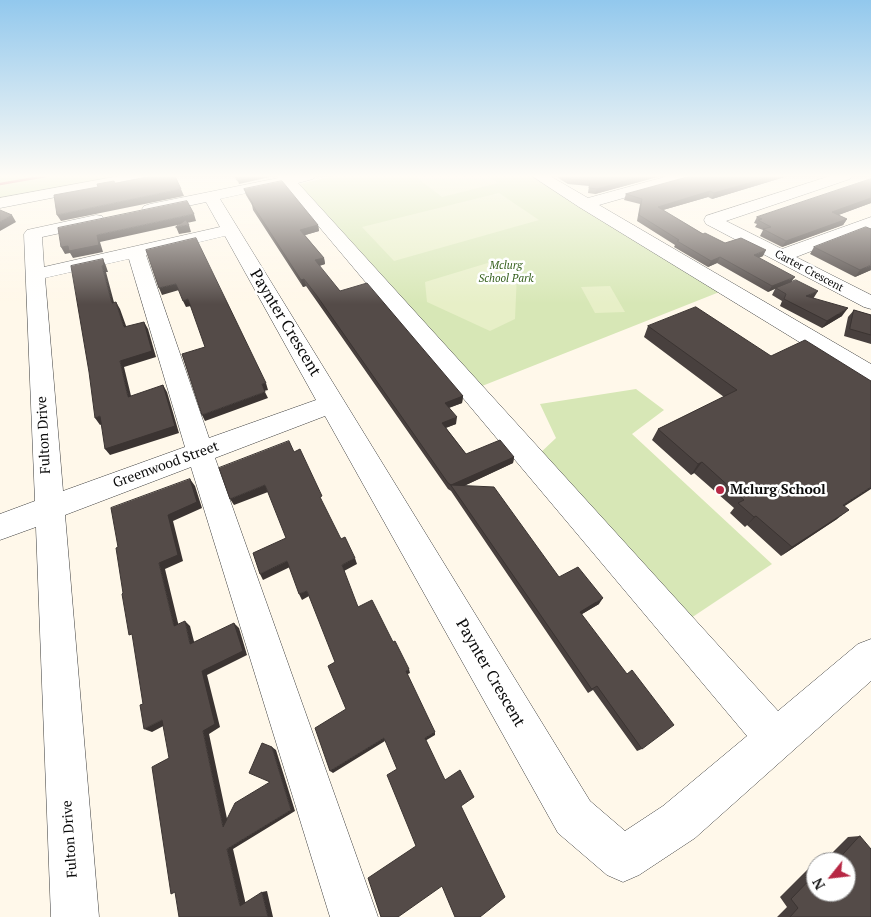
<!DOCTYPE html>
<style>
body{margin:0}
#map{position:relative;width:871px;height:917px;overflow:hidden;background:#fff8ea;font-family:"PT Serif",serif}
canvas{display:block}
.north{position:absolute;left:806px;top:852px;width:50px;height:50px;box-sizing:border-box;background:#fff;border:1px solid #9d9d9d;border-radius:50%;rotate:241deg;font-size:14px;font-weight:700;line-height:20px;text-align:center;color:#0b0b0b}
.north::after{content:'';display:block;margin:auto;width:18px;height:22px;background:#b72844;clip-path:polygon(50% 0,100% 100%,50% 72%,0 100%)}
</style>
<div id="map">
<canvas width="871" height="917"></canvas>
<div class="north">N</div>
</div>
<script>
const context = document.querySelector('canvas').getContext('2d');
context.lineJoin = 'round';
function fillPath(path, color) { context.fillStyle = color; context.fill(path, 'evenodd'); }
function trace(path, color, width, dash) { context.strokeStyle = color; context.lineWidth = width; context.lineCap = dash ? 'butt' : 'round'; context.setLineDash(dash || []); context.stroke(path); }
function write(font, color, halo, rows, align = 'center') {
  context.font = font + ' "PT Serif",serif'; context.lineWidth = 5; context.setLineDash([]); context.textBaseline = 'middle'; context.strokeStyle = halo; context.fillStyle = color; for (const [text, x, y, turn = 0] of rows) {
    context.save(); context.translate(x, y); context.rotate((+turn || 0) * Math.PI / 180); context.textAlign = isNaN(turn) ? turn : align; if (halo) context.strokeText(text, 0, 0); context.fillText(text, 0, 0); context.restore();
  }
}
const green = new Path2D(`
 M0,176H131L0,200Z
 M333,176H532L722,291L477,388L299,184Z
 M636,389L664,410L632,434L772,564L685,622L538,455L556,438L540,404Z`);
const pitch = new Path2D(`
 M487,176L498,183L442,197L416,177Z
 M499,193L539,220L394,261L362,227Z
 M491,262L517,273L515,319L490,331L427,302L425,282Z
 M610,286L625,312L595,313L581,287Z`);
const minor = new Path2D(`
 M119,176H150L148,179L143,180L0,208V198Z
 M277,176H315L313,179L298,183L778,711L858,644L871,639V681L695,838L639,875L623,882L607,875L558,833L325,416L215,458L378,917H330L191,467L65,515L99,917H51L36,527L0,540V514L35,501L24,234L27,230L96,215L102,216L104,220L102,224L42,237L44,267L220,227L206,202L150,214L144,212L142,209L144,206L150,204L278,178ZM284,185L747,736L663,806L625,831L590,801L220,199ZM225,236L316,400L209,438L146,255ZM129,259L185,447L63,491L45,278Z
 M532,176H550L588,198L668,176H692L690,179L599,205L871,364V383L863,381L579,207Z
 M830,176H852L850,179L726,221L782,249L871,217V228L796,257L871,295V309L864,307L706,224L704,220L706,216Z`);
const rail = new Path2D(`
 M0,184L46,176`);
const wall = new Path2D(`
 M558,176H661L595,194L588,193L589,186L568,184L558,178Z
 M691,176H788L712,199L708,197L663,210L703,234L725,243L763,256L759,258L813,298L842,316L822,328L780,306L782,301L772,295L775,289L768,292L717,263L708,267L674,247L675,245L637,221L640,204L624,200L626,194Z
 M871,179V203L838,215L847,219L843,225L782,247L760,236L763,230L755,227L757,224L754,223L757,217Z
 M244,189L318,225L319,231L305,235L324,258L325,264L319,266L340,291L463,396L462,403L449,408L456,424L446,428L466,454L514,457L513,463L464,486L559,577L599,604L582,614L642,749L637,751L593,690L588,693L451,491L448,489L318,303L306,286L303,287L253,210L252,205L246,195Z
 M814,247L871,270L855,277L810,254Z
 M696,307L844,506L837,519L781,556L747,525L745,527L730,513L734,508L694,473L691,475L652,440L658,429L724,397L644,337L648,326Z
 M854,310L871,315V344L844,336L848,317Z
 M860,836L871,917H777L787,907L780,897L824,853H832L848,837ZM816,862H846L816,892Z`);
const shadedWall = new Path2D(`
 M262,176H275L239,184L238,181Z
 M643,176H661L595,194L597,189Z
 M773,176H788L712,199L714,193Z
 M181,189L184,196L61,221L57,215Z
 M710,191L708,197L656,212L658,207Z
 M871,198V203L828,219L832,212Z
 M194,214L196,221L100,242L103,252L73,258L70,253L65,254L61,247L97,235Z
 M12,215L16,222L0,231V222Z
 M847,219L843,225L782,247L786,241Z
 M189,225L191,232L179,234L176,227Z
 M318,225L319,231L302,236L300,230Z
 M766,250L763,256L750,261L754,255Z
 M720,257L717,263L708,267L711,261Z
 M324,258L325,264L316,267L315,260Z
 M103,259L106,266L108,272H106L116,310L112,303L102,266Z
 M871,265V270L855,277L860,270Z
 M795,277L791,282L776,288L768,292L772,286Z
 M304,279L306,286L303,287L301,280Z
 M176,284L179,290L162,295L159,288Z
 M818,291L813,299L806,296Z
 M188,299L191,306L186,307L183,301Z
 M116,302L120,309L129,334L124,327Z
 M848,308L842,316L822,328L827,321Z
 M144,322L148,329L156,357L124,367L133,404L128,397L120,361Z
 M266,383L268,390L264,391L262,384Z
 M163,385L167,392L179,433L110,455L105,449Z
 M265,392L268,398L205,421L202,415Z
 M463,396L462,403L445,409V403Z
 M100,416L105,423L100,425L95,418Z
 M457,417L456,424L442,429V423Z
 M514,457L513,463L455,490L451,485Z
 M702,462L694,473L691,475L698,464Z
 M190,479L195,486L202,508L173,521L183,561L165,569L180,631L174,626L159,563L168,515Z
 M265,485L268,492L234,505L230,499Z
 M871,487V489L831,515L843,505Z
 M849,510L837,519L781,556L792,547Z
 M756,516L745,527L754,517Z
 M355,558L357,564L344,571L342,565Z
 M287,561L290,567L263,580L260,574Z
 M307,591L309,596L302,600L299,594Z
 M603,598L599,604L577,617L580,612Z
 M185,621L190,626L196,649L190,644Z
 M234,623L239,628L247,655L207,675L220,727L209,734L229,828L223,827L203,731L202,671Z
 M409,669L410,673L406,675V671Z
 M162,720L169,723L152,732L144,729Z
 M435,732V735L425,741V738Z
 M384,738L385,741L333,773L330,771Z
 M272,747L276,750L295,811L233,849L246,905L240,906L227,849L291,810Z
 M267,891L273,917H268L262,892Z`);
const building = new Path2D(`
 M152,176H175L181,189L57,215L54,195L98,187L97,184L114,181L115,183Z
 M235,176H262L238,181Z
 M564,176H643L597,189L589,188L590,181L569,179Z
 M691,176H773L714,193L710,191L658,207L703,234L705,233L725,243L741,238L766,250L754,255L795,277L772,286L720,257L711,261L677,241L679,240L639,215L642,199L626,194Z
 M871,179V198L832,212L847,219L786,241L763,229L771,227L758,220L762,219L757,217Z
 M282,181L318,225L300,230L324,258L315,260L340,291L367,283L463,396L445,403L457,417L442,423L466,454L500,440L514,457L451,485L448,483L317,296L304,279L301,280L252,204H253L244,189Z
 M187,201L194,214L97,235L99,245L69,251L68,246L61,247L58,228Z
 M0,210L12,215L0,222Z
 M186,220L189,225L176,227Z
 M866,227L871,229V265L860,270L814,247Z
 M196,238L266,383L262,384L265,392L202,415L182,354L205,347L188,299L183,301L176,284L159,288L146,250Z
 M103,259L104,265L102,266L112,303L116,302L124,327L144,322L152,351L120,361L128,397L163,385L175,426L105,449L100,416L95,418L89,372L71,266Z
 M796,280L818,291L806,296L848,308L827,321L784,299L786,294L776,288Z
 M696,307L771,356L805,340L871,381V487L843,505L849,510L792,547L756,516L754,517L738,503L744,500L702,462L698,464L658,429L737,390L648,326Z
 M854,310L871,315V335L850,329Z
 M289,441L294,452L300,449L322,496L320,497L341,539L345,537L355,558L342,565L358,607L372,600L393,642L395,641L409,669L406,671L435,732L425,738L445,780L460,770L474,797L461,806L505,897L480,917H455L442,886L398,917H381L368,878L416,846L387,775L397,769L384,738L330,771L315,728L346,709L328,666L335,662L307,591L299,594L287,561L260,574L253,553L286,538L265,485L230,499L219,468Z
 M190,479L197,502L168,515L178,555L159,563L174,626L185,621L190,644L234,623L243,651L202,671L215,724L203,731L223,827L235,803L270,782L249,773L262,743L272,747L291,810L227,849L240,906L262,892L268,917H179L175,892L171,894L152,767L169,758L162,720L144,729L140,705L143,704L132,634L129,635L122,594L123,593L116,548L118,547L111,508Z
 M451,485L494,487L559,577L578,567L603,598L580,612L627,674L632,670L674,725L642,749L597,686L592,689Z
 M860,836L871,849V917H790L798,908L791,899L816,873V892H846V862H826L835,853L839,858Z`);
const markers = [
 [720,490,5,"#b72844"]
];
const farParknames = [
 ["Mclurg",506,266],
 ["School Park",506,279]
];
const farStreetnames = [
 ["Carter Crescent",809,271,28]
];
const streetNames = [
 ["Fulton Drive",44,435,-93],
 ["Greenwood Street",166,465,-20],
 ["Fulton Drive",70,839,-94]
];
const poiNames = [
 ["Mclurg School",730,490]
];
const nearStreetnames = [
 ["Paynter Crescent",285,323,59],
 ["Paynter Crescent",490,673,60]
];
fillPath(green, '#d7e7b6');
fillPath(pitch, '#e7efc7');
trace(minor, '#3e3e3e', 1);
fillPath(minor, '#fff');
trace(rail, '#b72844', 2.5);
fillPath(wall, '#48403e');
fillPath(shadedWall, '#3b3432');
fillPath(building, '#544b48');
trace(building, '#3b3432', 1);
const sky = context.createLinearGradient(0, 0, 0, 304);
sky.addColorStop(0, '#92c8ed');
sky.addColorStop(0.58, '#fffcf6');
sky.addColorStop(1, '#fffcf600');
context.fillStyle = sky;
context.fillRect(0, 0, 871, 304);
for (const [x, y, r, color] of markers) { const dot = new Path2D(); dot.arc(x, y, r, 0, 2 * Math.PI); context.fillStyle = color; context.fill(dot); trace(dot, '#fff', 2); }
write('italic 11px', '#36611e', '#fff', farParknames);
write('11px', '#0b0b0b', '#fff', farStreetnames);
write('14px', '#0b0b0b', '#fff', streetNames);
write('bold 14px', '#0b0b0b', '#fff', poiNames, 'left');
write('16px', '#0b0b0b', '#fff', nearStreetnames);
</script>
